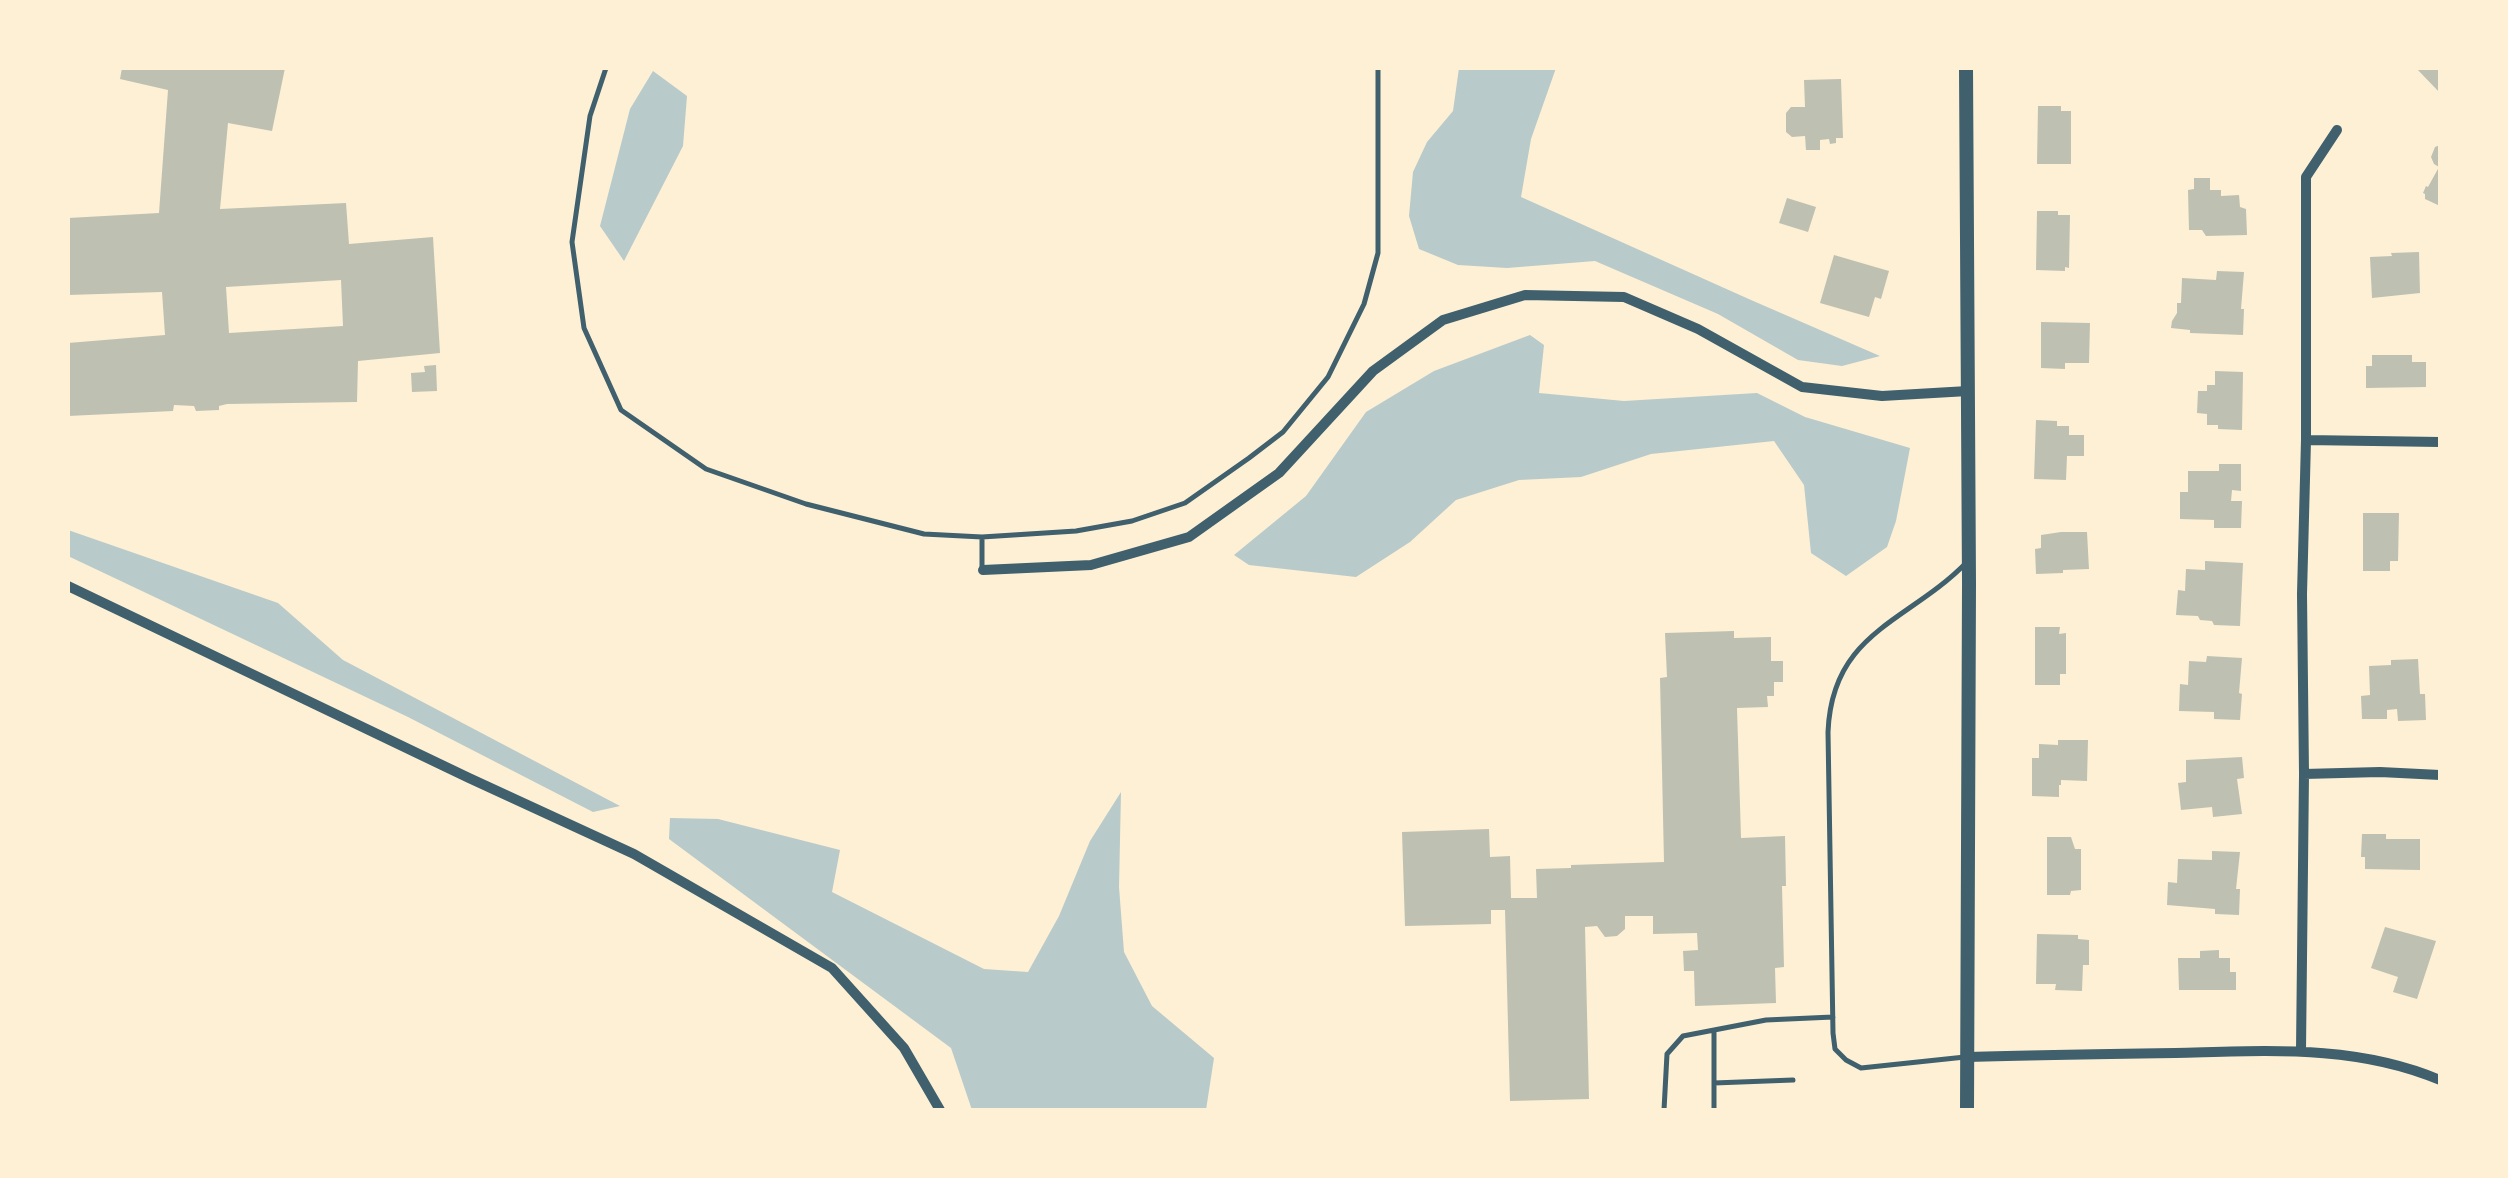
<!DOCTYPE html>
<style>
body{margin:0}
#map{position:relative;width:2508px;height:1178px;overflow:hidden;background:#fdf0d5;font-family:Ubuntu,sans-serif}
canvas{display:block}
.frame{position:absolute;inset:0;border:70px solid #fdf0d5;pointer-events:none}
</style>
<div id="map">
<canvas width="2508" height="1178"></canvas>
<div class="frame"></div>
</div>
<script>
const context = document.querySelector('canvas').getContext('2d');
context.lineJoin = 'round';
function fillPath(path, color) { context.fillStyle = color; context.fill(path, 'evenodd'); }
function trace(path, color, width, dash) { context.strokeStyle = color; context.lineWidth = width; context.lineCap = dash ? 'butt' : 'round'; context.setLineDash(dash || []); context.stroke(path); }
const green = new Path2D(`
 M1459,68H1556L1531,139L1521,197L1751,300L1880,356L1842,366L1798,360L1718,314L1595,261L1507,268L1458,265L1419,249L1409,216L1413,172L1427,142L1453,111Z
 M653,71L687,96L683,146L624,261L600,226L630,109Z
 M1530,335L1544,345L1539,393L1624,401L1757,393L1805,417L1910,448L1896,521L1887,547L1846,576L1811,553L1804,485L1774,441L1651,454L1581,477L1519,480L1456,500L1410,542L1356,577L1249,565L1234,555L1306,496L1366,412L1434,371Z
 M68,530L278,603L343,660L620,806L593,812L408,717L68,556Z
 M1121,792L1119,887L1124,952L1152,1006L1214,1058L1206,1110H972L951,1048L669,839L670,818L718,819L840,850L832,892L984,969L1028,972L1059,916L1090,841Z`);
const building = new Path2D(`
 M122,68H285L272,131L228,123L220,209L346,203L349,244L433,237L440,353L358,361L357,402L227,404L219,406V410L196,411L194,406L174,405L173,411L68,416V343L165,335L162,292L68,295V218L159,213L168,90L120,79ZM341,280L343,326L229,333L226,287Z
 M2416,68H2440V93Z
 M1841,79L1843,138H1836V143L1830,144L1829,139L1820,140V150H1806L1805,136L1792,137L1786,132V113L1791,107H1805L1804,80Z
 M2038,106H2061V111H2071V164H2037Z
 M2440,145V206L2425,199V194L2423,193L2426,186L2428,187L2439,167L2434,164L2431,157L2435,147Z
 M2194,178H2210V190H2221V196L2239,195L2240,207L2246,209L2247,235L2206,236L2202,230H2189L2188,190L2194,189Z
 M1787,198L1816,207L1808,232L1779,223Z
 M2037,211H2058V215H2070L2069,268L2065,267V271L2036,270Z
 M2419,252L2420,293L2372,298L2370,257L2392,256L2391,253Z
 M1834,255L1889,271L1881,299L1875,297L1869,317L1820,303Z
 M2217,271L2244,272L2241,309H2244L2243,335L2190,333V330L2171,328L2172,321L2177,313V303H2181L2182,278L2216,280Z
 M2041,322L2090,323L2089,363H2065V369L2041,368Z
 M2372,355H2412V362H2426V387L2366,388V366H2372Z
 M436,365L437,391L412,392L411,373L425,372L424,366Z
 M2215,371L2243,372L2242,430L2218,429V425H2207V414L2197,413L2198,391H2207V385H2215Z
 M2036,420L2057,421V426H2069V435H2084V456H2067L2066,480L2034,479Z
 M2219,464H2241V491L2232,490L2231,501H2242L2241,528H2214V520L2180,519V492H2188V471H2219Z
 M2363,513H2399L2398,561H2390V571H2363Z
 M2061,532H2087L2089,569L2063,570V573L2036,574L2035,549L2041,548V535Z
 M2205,561L2243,563L2240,626L2214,625L2212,621L2200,620L2198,616L2176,615L2178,590L2185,591L2186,569L2205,570Z
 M2035,627H2060L2059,634L2066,633V674H2060V685H2035Z
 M1734,631V638L1771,637V661H1783V682H1774V696H1767L1768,707L1737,708L1741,838L1785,836L1786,886H1782L1784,967L1775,968L1776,1003L1695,1006L1694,971H1684L1683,951L1698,950L1697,933L1653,934V916H1625V929L1617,936L1605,937L1597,926L1585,927L1589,1099L1510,1101L1505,910H1491V924L1405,926L1402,832L1489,829L1490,857L1510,856L1511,898H1537L1536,869L1571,868V865L1664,862L1660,678L1667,677L1665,633Z
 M2207,656L2242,658L2239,693L2242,694L2240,720L2214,719V712L2179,711L2180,684L2188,685L2189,661L2206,662Z
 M2418,659L2420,694H2425L2426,720L2398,721L2397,709L2387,710V719H2362L2361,696L2370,695L2369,666L2391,665V660Z
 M2058,740H2088L2087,781L2061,780V785H2059V797L2032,796V758H2039V744L2058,745Z
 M2242,757L2244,778L2237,779L2242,814L2213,817L2212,807L2181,810L2178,783L2186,782V760Z
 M2362,834H2386V839H2420V870L2365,869V857H2361Z
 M2047,837H2071L2075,849H2081V890L2071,891L2070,895H2047Z
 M2212,851L2240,852L2236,889H2240L2239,915L2215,914V909L2167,905L2168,882L2177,883L2178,859L2212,860Z
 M2385,927L2436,941L2417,999L2393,992L2398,977L2371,968Z
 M2037,934L2078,935V939L2089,940V965H2083L2082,991L2055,990L2056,984H2036Z
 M2219,950V958H2230V972H2236V990H2179L2178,958H2200V951Z`);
const service = new Path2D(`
 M606,68L590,116L572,242L584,328L621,410L706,469L806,504L924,534L982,537L1076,531L1132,521L1185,503L1249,458L1283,432L1328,377L1364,304L1378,253V68
 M982,538V567
 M1714,1030V1110
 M1965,1057L1861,1068L1846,1060L1835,1049L1833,1033L1828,732C1832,631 1909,622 1967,562
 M1714,1083L1793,1080
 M1664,1110L1667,1054L1683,1036L1766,1020L1833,1017`);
const minor = new Path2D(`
 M2306,440L2440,442
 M983,570L1091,565L1189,537L1279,473L1373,371L1443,320L1525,295L1624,297L1698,329L1802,387L1882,396L1968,391
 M68,586L469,778L634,854L832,968L904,1048L940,1110
 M2304,774L2380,772L2440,775
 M2301,1050L2304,774L2302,594L2306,440V177L2337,130
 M1968,1057C2037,1055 2106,1054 2175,1053C2266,1051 2355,1044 2440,1080`);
const tertiary = new Path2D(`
 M1966,68L1969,584L1967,1110`);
fillPath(green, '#b9caca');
fillPath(building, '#bec0b2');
trace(service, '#3f606c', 5);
trace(minor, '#3f606c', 10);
trace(tertiary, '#3f606c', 14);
</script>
